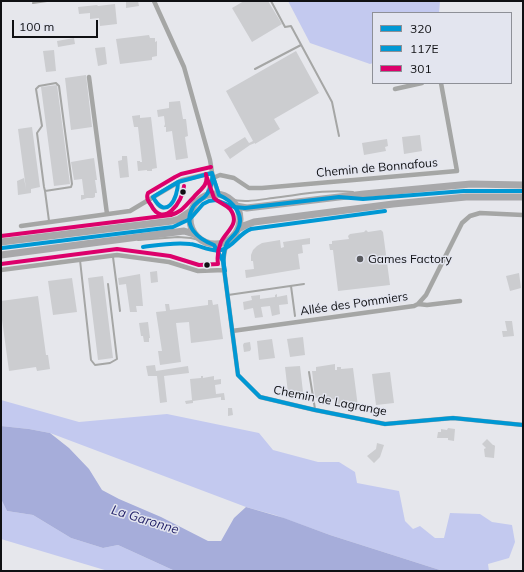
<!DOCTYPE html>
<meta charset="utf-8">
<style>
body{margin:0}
#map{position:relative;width:524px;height:572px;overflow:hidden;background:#e6e7ec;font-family:Mulish,sans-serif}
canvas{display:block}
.frame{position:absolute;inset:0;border:2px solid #0f1013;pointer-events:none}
.legend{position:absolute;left:372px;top:12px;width:140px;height:72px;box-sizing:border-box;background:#e3e5ef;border:1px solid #8e9097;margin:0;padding:5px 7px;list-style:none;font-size:12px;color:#0f1013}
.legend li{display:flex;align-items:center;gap:8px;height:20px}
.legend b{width:20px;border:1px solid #8e9097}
.scale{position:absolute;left:12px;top:20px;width:86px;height:18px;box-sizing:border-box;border:2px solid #0f1013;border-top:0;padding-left:5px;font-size:12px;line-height:14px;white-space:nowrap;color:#0f1013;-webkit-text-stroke:3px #e3e5ef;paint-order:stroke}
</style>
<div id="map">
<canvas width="524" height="572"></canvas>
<div class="frame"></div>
<ul class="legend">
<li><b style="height:5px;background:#0098d4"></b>320</li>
<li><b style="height:5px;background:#0098d4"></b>117E</li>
<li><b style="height:5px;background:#dc006b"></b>301</li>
</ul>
<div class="scale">100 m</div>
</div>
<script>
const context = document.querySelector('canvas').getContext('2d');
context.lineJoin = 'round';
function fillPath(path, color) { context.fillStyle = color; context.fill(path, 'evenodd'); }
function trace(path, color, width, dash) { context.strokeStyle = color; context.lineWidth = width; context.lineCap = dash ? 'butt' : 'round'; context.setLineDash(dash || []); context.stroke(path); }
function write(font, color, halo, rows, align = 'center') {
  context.font = font + ' Mulish,sans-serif'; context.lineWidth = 3; context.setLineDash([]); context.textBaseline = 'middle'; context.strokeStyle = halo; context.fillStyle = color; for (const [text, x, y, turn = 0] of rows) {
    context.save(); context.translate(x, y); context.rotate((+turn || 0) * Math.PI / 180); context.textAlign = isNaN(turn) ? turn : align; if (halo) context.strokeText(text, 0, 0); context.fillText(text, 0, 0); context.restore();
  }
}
const forest = new Path2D(`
 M288,1H440L439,13H373V63L370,64L310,43Z
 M1,400L79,422L167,414L259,433L273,450L318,462H339L355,472L357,483L399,491L405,521L413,529L420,526L435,538H444L450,513L480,514L492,522L512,525L515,542L509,558L488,564L489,571H443L330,535L275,515L246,507L50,433L29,429L1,426Z
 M1,499L7,511L33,515L71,538L103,548L118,545L175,571H108L1,539Z`);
const water = new Path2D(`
 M1,426L29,429L50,433L69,448L89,469L102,490L119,499L161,517L208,541H221L234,518L246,507L284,518L330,535L443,571H175L118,545L103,548L71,538L33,515L7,511L1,499Z`);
const building = new Path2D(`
 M126,1H138L139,6L126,8Z
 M244,1H268L282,24L252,42L232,8Z
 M115,4L117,24L100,26L99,18L90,19V13L79,14L78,7L97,5L98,6Z
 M149,35L150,38H155V42L157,41V56L152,57V60L120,64L116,39Z
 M74,38L75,44L58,47L57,41Z
 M105,47L107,64L98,66L95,48Z
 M54,50L56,71L46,72L43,51Z
 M296,51L319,93L274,119L280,129L255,144V143L250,145L230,159L224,150L245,137L249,143L253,141L226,91Z
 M86,75L92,127L71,130L65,78Z
 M57,85L70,184L54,186L41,87Z
 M180,101L183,119H186L188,136L185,137L188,158L176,160L172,131L166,132V127H164L165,124L164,116L158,117L157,110L169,108V102Z
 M140,115V118L151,117L157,168L152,169V171H147V170L138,171L137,161H140V162H142L138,127H134L132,116Z
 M32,127L40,187L31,189V193L18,195L17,181L24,178L26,189L18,129Z
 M420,135L422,151L404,154L402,137Z
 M387,139L388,146L385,147L386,151L364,155L362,143Z
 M122,156H127L129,177L120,178L118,161L122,160Z
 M94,158L97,180H95L97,193H95V197L93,198H87L81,200V195H84L82,179L74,180L71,162Z
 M366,230L368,232L381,230L383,232L390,285L338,291L333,250H330L329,244H332V241L349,239L348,236L350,234L364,232Z
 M310,238V244L302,245L303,253L298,254L300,269L246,278L245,270L254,269L253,261H251V255L253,250L257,246L262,243L280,240L281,248L284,247L283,242Z
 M157,271L158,282L151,283L150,272Z
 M519,273L521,288L510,291L506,276Z
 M140,274L143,306H136L137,312H130L126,284L119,285L118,278Z
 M103,276L113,358L98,360L88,278Z
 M72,278L77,312L53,315L48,281Z
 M277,294V297L287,295L288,304L279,305L280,314L272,316L270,306L261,307L263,317L255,318L253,308L244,310L243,302L252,300L251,296L260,295V299L275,297V295Z
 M38,296L46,355H48L50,369L37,371L36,367L9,371L1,312V301Z
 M208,300H212L213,305L218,304L223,339L191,343L189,322L176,323L181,362L160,365L158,351H162L156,312L166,311L165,304H169L170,310L208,305Z
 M505,321H512L514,336L503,337L502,331H507Z
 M148,322L150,338H149V342H144L143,336H141L139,323Z
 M303,337L305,355L290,357L287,339Z
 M272,339L275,358L259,360L257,341Z
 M250,342L251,349L250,351L244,352L243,345L244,343Z
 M335,364V370H337V367H341V369L353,368L358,407L349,408V403L339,405V407H336L334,399L328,400V397L315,398L312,371H316V367Z
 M155,365L156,371L188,366L189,373L164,376L167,402L160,403L157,376H148L146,366Z
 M300,366L303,392L288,393L285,367Z
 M390,372L394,403L376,405L372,374Z
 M201,376H203V378L214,376V380L221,379V384L215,385L216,394L224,393L225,400H221V397L193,401V403L186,404L185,401L192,400L190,379L201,378Z
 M228,408H232L233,415L228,416Z
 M448,428L455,429L454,441L448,440V438H437L438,432H441V429L447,430Z
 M487,439L493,445H494L495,446L494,458L485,457L484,449L486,448L482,444Z
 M377,443L384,445L380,457L374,463L367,456L376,449Z`);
const lane = new Path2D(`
 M271,1L285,27L291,26L332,102L339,136
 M33,3L47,1
 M255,69L301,45
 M45,191L71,187L72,184L59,86L56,83L39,86L36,89L42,126L37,133L44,187L45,191L49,221
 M153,198C163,223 180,197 178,183
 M230,199C244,203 258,200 273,198C299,195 326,189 353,192
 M138,240L178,237L191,238L199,240
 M113,257L120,311
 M80,260L91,360L95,365L110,363L117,359L108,284
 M291,286L295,316
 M228,295L304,284
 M309,372L315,409`);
const street = new Path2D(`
 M154,1L184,67L210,160L213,178L219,195
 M89,77L107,214
 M395,89L422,83
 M213,178L220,175L234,178L249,188H262L457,171L441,83
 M207,195L213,178
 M21,226L130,211L182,180L212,173
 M228,241L225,250L223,261L238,375L260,397L315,410L385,424L453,418L523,425
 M214,245L223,261
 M1,270L117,255L169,262L198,271L224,270
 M418,304L427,305L460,301
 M232,331L414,306L418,304L426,295L462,223L470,216L480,213L523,215`);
const primary = new Path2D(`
 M190 219a25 25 0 1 1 50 0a25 25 0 1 1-50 0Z
 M236,206L247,208L364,194L471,184L523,185
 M238,229L246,225L254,222L393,204L466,197H523
 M1,242L172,221L179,219L191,211
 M1,255L184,231L194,234`);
const bus1 = new Path2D(`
 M212,173C213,179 211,189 207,194C204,199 197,201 193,207C182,226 198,239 214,245L223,261L238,375
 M212,173L219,195C233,201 246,216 237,231C234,236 229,239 227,243C223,252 223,262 225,271
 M178,182C178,199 166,221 153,197Z
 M178,182L212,173
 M238,375L260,397L315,410L385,424L453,418L523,425`);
const bus2 = new Path2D(`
 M143,247C158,245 174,242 190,244C200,245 210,252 221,250C234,247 239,233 251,229L385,211
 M2,248L173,227L190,219L203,204L209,201L216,200L234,207L245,208L339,197L363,199L464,191H523`);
const bus3 = new Path2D(`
 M175,177L148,193C146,198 148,201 151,205C163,229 183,202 184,186
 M175,177L181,174L211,167
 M1,236L171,215C183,211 184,207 193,198C199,190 209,186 206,174
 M1,264L117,249L170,256L199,265L218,264C217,257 218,249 221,242C226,231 241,224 230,209C225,204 219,203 214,198L206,175`);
const markers = [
 [183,192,3.5,"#0f1013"],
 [360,259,4,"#5a5b5f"],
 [207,265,3.5,"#0f1013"]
];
const streetNames = [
 ["Chemin de Bonnafous",377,168,-5],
 ["Allée des Pommiers",354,304,-8],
 ["Chemin de Lagrange",330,401,11]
];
const poiNames = [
 ["Games Factory",368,259]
];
const waterNames = [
 ["La Garonne",145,520,17]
];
fillPath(forest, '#c3c9ef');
fillPath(water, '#a6adda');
fillPath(building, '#cccdd0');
trace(lane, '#a5a6a5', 2);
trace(street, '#a5a6a5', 4.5);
trace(primary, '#a8a8aa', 7);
trace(bus1, '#0098d4', 4);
trace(bus2, '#0098d4', 4);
trace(bus3, '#dc006b', 4);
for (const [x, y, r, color] of markers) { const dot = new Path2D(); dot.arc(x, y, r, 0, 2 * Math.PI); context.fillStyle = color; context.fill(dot); trace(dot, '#e3e5ef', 1.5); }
write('12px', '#0f1013', '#e3e5ef', streetNames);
write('12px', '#0f1013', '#e3e5ef', poiNames, 'left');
write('italic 13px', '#201f67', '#e3e5ef', waterNames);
</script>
